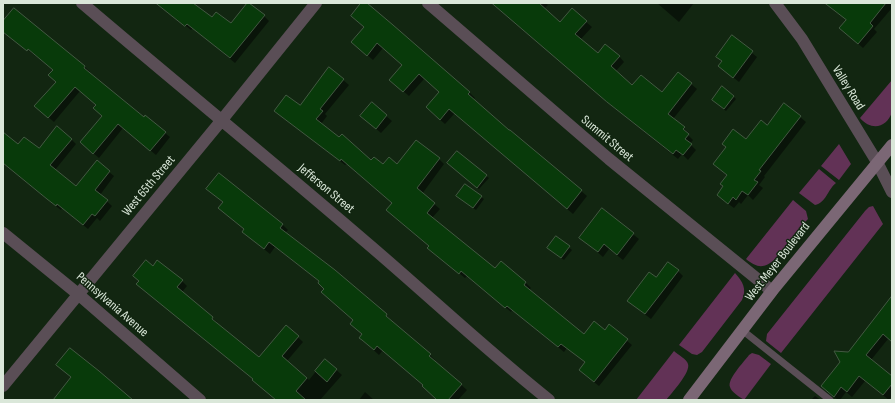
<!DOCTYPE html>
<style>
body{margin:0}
#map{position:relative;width:895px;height:403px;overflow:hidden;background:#122611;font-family:"Sofia Sans Condensed",sans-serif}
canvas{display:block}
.frame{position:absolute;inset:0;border:4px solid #dae7d9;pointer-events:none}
</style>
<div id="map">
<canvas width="895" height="403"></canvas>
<div class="frame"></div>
</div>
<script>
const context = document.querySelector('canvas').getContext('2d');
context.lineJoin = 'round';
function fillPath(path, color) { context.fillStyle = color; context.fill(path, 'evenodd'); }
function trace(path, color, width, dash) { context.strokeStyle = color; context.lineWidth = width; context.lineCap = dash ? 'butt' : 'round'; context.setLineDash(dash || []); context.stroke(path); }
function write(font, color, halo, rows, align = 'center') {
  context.font = font + ' "Sofia Sans Condensed",sans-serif'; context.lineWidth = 3; context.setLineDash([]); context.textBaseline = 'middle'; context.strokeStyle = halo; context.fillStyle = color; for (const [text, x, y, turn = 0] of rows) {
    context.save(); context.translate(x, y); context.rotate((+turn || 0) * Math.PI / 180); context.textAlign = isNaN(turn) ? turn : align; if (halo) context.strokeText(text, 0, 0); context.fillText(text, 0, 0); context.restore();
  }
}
const green = new Path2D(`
 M892,80C892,87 894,106 892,112C887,128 871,131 860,118Z
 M839,144L851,164L839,180L821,166Z
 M819,169L836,183C828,189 826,203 815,205L799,193Z
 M793,200L806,211L808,219L806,221L775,259C764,269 757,268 746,259Z
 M873,206L883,224L781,353L766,341L767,334L865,211L869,207Z
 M735,273C743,282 747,289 742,300L702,352L697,355L692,354L679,345Z
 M674,351C678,355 687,359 688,364C691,372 671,394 666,400H636Z
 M752,353L759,355L771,364L744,400C740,397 731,392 730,387C727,379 744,362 749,355Z`);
const shadow = new Path2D(`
 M157,3H191L212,19L231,25L264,16L269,21L235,63L193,28L191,30Z
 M363,3H365L470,93L475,98L473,100L587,196L573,214L455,113L445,124L432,113L440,92L424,79L409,96L396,85L403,66L383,48L373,60L358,47L365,27Z
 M493,3H545L548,5L544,9L560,23L586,22L592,27L580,40L598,54L619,56L624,62L615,72L632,87L662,93L678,73L697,89L673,119L689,133L688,135L693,140L690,144L696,150L688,160L682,154L678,159L613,107Z
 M657,3H694L679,22Z
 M840,3H892V8L874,29L877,32L863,48L846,33L847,20Z
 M14,9L85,67L90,72L89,73L170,137L156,155L123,128L99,158L86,147L103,116L97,105L80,91L54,122L41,111L57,82L54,70L3,31V23Z
 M732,37L757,57L739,82L719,66L722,62L717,57Z
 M329,68L349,85L325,114L327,116L321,124L371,161L383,165L397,166L439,159L444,164L422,194L440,209L432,218L495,269L501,263L526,283L531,288L529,290L584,335L605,331L609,326L632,345L599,386L585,375L586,362L567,348L564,352L512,310L511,312L467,276L465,278L434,253L430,247L387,210L393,204L347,164L345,165L276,111L300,106Z
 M733,96L736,99L726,111L715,102Z
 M785,104L806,122L764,176L765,177L759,185L763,188L753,200L748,195L741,204L739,202L734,208L723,200L724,187L728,176L714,164L767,127Z
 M386,116L392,121L381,133L367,121Z
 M3,133L18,145L39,150L71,139L76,144L55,170L76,187L109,172L114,176L100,195L112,206L100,221L97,218L88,229L62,208L61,210L53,204L3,163Z
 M451,165L486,176L489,178L479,189Z
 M219,175L283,225L288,230L285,233L386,315L391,320V321L430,355L435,360L434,361L467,390L458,400H438L424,385L383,350L379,355L360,338L363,334L354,320L325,289L320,282L275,247L270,254L249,237L243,232L245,229L224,203L213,194Z
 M481,197L484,199L476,210L459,198Z
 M602,210L639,239L623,260L609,249L603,257L581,238Z
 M557,238L572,250L564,260L551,251Z
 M153,267L182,281L187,286L182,292L212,318L217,322L216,324L259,358L286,326L303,342L287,361L309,380L325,360L342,375L320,400H276L254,379Z
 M678,271L683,276L651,319L634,306L657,279Z
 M892,297V342L888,339L871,360L892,377V396L889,400L865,381L852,397L846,392L840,400H838L822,386Z
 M365,392L374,400H359Z
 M815,396L821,400H811Z`);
const building = new Path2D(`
 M156,3H193L212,17L216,12L231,23L247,3H249L265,15L230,58L187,24L185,26Z
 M361,3H367L393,25L470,92L468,94L509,130H510L582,190L567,209L449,109L440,120L426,107L439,92L419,74L403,92L389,80L402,65L377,43L367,56L351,42L364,27L351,16Z
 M492,3H539L560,22L572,8L587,21L575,34L598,53L605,44L620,56L611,66L632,85L641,75L662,92L678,72L692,83L668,114L685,127L683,129L689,134L685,139L692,144L683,155L676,150L673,154L607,102Z
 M825,3H886L870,23L873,26L858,44L839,28L846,20Z
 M14,8L85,66L84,68L144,117L145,115L166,132L150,151L118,124L93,154L80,142L102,116L93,108L96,105L75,87L48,118L34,106L56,82L48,75L53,70L28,49L27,51L3,32V21Z
 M732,35L753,51L733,78L718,66L722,61L716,57Z
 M329,67L344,79L320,109L323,111L316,119L339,137L342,134L371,160L374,157L383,164L389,157L397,164L416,140L440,158L417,188L435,203L427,213L495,268L501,261L526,282L524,285L584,334L594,321L605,330L609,324L628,339L594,382L579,370L585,362L561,344L558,347L507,306L505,308L461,271L459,274L427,248L429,246L386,210L392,203L341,159L340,161L274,111L286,95L300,105Z
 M722,86L734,96L724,109L712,100Z
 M372,102L387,115L376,129L360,116Z
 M784,103L801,116L759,170L761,171L754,180L758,182L748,195L742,191L736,200L733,197L728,204L717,195L723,186L720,184L727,175L713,164L726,147L722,144L733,129L746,139L761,120L767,125Z
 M57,126L72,139L50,165L76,186L97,160L110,171L95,190L108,200L95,216L92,214L83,225L57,204L56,206L47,199L3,163V132L18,144L24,137L39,148Z
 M457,151L487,175L477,188L447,163Z
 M219,173L283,224L280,228L335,270L387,314L386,316L431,354L429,356L462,384L448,400H437L422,386L423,385L377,346L374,350L362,340L359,338L362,334L350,324L353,320L321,292L324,289L318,283L319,281L269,242L264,249L242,232L244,229L218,208L223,202L206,189Z
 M465,184L482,196L473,208L456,196Z
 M602,208L634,233L617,255L604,244L598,252L579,238Z
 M556,236L570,246L561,258L547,248Z
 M146,260L153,266L157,260L183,280L177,287L213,317L212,319L259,357L286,325L299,336L282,356L307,378L296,391L306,400H276L252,380L253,379L136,284L139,281L133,276Z
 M668,262L679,270L645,314L627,301L649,272L656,277Z
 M892,296V342L883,334L866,355L892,376V384L883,395L859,376L847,392L841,387L834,397L821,386L840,362L834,351L848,352Z
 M70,348L99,371L133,400H53L71,377L56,365Z
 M325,359L337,369L327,382L315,371Z`);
const lane = new Path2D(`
 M742,330L830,400`);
const street = new Path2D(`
 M82,3C177,84 273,162 367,243C428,295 486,350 549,400
 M428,3L609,159L772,291
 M775,3L802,39L877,162L892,192
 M3,233L78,294L200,400
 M3,386L221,121L316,3`);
const secondary = new Path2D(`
 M689,400L772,291L892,145`);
const streetNames = [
 ["Valley Road",848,88,58],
 ["Summit Street",607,139,40],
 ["West 65th Street",149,186,-50],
 ["Jefferson Street",326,189,40],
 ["West Meyer Boulevard",778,262,-52],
 ["Pennsylvania Avenue",112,305,41]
];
fillPath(green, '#623256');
fillPath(shadow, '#0007');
fillPath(building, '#083a0a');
trace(building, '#435942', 1);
trace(lane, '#5a4e56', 7);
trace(street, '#5a4e56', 12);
trace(secondary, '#7b6775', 12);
write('13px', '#dae7d9', '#122611', streetNames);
</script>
